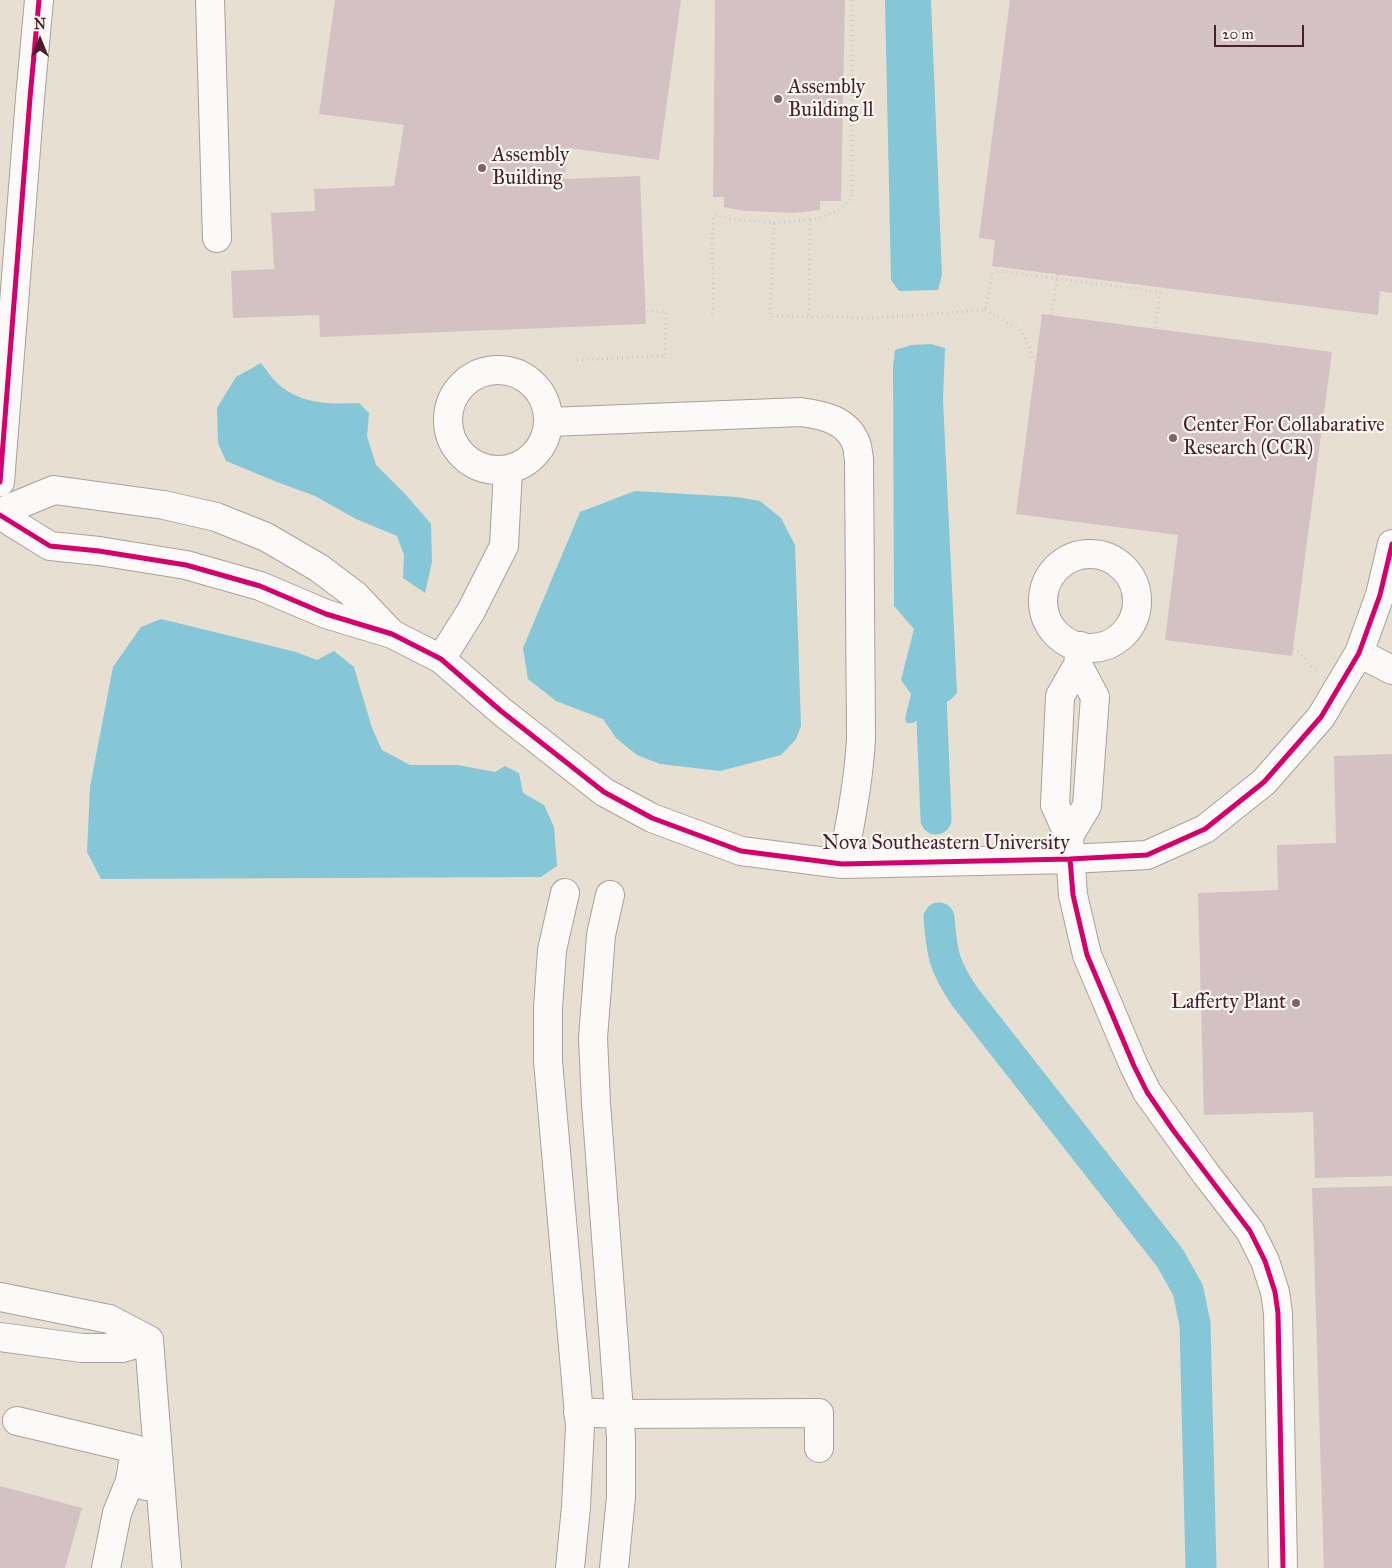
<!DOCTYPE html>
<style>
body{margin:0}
#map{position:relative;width:1392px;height:1568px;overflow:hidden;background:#e7dfd1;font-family:"IM FELL Great Primer",serif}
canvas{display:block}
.north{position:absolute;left:15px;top:15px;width:50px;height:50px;-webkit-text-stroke:4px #f6f6f2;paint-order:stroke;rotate:0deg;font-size:14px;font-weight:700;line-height:20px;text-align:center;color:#4a1f2b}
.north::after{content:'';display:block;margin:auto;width:18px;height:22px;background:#4a1f2b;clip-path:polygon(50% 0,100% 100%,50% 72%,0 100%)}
.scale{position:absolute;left:1214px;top:25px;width:90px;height:22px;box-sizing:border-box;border:2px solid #4a1f2b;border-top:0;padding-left:6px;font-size:15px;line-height:18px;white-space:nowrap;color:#4a1f2b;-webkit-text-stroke:4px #f6f6f2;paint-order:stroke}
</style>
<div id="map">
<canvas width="1392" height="1568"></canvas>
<div class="north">N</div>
<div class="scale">20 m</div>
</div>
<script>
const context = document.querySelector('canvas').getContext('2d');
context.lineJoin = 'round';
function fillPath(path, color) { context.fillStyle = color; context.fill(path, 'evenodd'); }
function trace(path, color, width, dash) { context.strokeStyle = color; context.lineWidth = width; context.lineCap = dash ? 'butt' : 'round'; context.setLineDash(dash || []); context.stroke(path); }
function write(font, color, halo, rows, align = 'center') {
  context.font = font + ' "IM FELL Great Primer",serif'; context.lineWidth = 4.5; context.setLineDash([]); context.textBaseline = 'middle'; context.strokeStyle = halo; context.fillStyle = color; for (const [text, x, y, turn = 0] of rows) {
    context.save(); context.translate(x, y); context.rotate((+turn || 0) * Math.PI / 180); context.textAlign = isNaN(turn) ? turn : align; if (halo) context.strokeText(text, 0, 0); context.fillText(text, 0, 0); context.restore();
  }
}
const water = new Path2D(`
 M885,0H931L942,275L938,290L899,291L891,280Z
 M931,344L945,348L943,400L957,693L950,700L913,723H907L905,719L911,694L901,680L914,629L894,606L893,367L895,350L912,345Z
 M261,363C266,370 272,378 278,384C302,405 330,404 359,403L369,413L367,436L376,465L406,495L431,524L432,562L425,593L403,578L404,555L397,536L356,519L315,496L277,482L226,461L218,443L217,408L236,377Z
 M635,491L737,497L760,501L781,518L795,545L801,726L796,739L781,755L755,762L720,771L660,764L637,755L616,738L603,719L556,701L528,679L523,648L580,512Z
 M161,619L296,652L317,660L334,651L354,667L372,728L382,750L410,765H458L495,772L505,766L519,773L523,793L544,805L554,827L557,866L541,877L101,879L87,852L90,787L113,667L141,627Z`);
const canal = new Path2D(`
 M930,669L936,819
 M939,918C942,955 944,966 965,997L1170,1258L1188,1290L1195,1324L1201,1568`);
const building = new Path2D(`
 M335,0H681L659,160L569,148L564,179L640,176L646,324L320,337L319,315L233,318L231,271L274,269L271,213L315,211L314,189L394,186L404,125L319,114Z
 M715,0H845L841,201H820V210L794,213L745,211L724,207V197H713Z
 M1010,0H1392V293L1380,291L1378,315L992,266L995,240L979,238Z
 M1042,314L1332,352L1292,656L1165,640L1178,535L1016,514Z
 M1392,754V1176L1315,1178L1313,1112L1204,1115L1198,893L1278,890L1277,845L1336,843L1334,756Z
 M1392,1186V1568H1324L1312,1188Z
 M0,1486L82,1508L65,1568H0Z`);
const path = new Path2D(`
 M810,220C826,216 843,211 852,197V0
 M774,223L810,220L809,317
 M985,310L1022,331L1035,362
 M712,314C716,281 709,248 714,215L731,219L774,223L770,316L877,318L985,310L993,273L1000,271L1160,292L1155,329
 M1051,315L1058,274
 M577,360L665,356L666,312L645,311
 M1293,649C1303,652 1305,663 1316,669`);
const minor = new Path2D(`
 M210,0L217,238
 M448 420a50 50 0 1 1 100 0a50 50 0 1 1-100 0Z
 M549,422L801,412C823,415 847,420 856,443C858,448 858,454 859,459L861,738C859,780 851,822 842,864
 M0,512L54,490L164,505L216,517L266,537L319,568L356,596L391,633
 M0,515L50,546L99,551L186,565L260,586L326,614L392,634L441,659L501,711L604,792L652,818L741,851L842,864L1070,859L1147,855L1205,829L1264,782L1321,717L1359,653L1380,595L1392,544
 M1043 601a47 47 0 1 1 94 0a47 47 0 1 1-94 0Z
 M1080,646L1078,665L1060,696L1055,805L1069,836L1073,895L1087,955L1134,1066L1147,1092L1206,1174L1250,1231L1265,1261L1275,1292L1278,1313L1283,1568
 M1359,653L1392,670
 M441,659L471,611L504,546L508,470
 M1069,836L1087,806L1095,697L1078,665
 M565,893L552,950L548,1008V1061L580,1426L576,1507L570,1568
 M610,895L601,935L593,1038L596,1103L621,1438V1497L614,1568
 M0,1297L109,1319L149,1340
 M0,1337L82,1348H122L149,1340
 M149,1340L167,1568
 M578,1412L619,1414L819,1413V1448
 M17,1421L135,1449L130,1481
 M106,1568L117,1513L130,1481L146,1486`);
const major = new Path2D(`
 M0,482L30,98L39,0`);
const cycleway = new Path2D(`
 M0,482L30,98L39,0
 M0,515L50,546L99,551L186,565L260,586L326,614L392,634L441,659L501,711L604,792L652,818L741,851L842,864L1070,859L1147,855L1205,829L1264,782L1321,717L1359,653L1380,595L1392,544
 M1070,859L1073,895L1087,955L1134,1066L1147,1092L1173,1130L1250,1231L1265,1261L1275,1292L1278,1313L1283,1568`);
const markers = [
 [778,99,5,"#816265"],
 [482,168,5,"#816265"],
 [1173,438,5,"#816265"],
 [1296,1003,5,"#816265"]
];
const poiNames = [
 ["Assembly",788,88],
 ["Building ll",788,111],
 ["Assembly",492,156],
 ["Building",492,179],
 ["Center For Collabarative",1183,426],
 ["Research (CCR)",1183,449],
 ["Lafferty Plant",1286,1003,"right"]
];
const streetNames = [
 ["Nova Southeastern University",946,844]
];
fillPath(water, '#85c6d7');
trace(canal, '#85c6d7', 31);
fillPath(building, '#d4c1c3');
trace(minor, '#aaa09a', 30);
trace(major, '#aaa09a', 30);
trace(path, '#cec9c7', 3, [1, 4]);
trace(minor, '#fbfaf8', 28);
trace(major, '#fbfaf8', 28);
trace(cycleway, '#d6006c', 5);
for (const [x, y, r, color] of markers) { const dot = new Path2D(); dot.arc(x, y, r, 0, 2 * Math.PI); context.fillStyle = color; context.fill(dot); trace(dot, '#f6f6f2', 2); }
write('20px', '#4a1f2b', '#f6f6f2', poiNames, 'left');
write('20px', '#4a1f2b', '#f6f6f2', streetNames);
</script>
